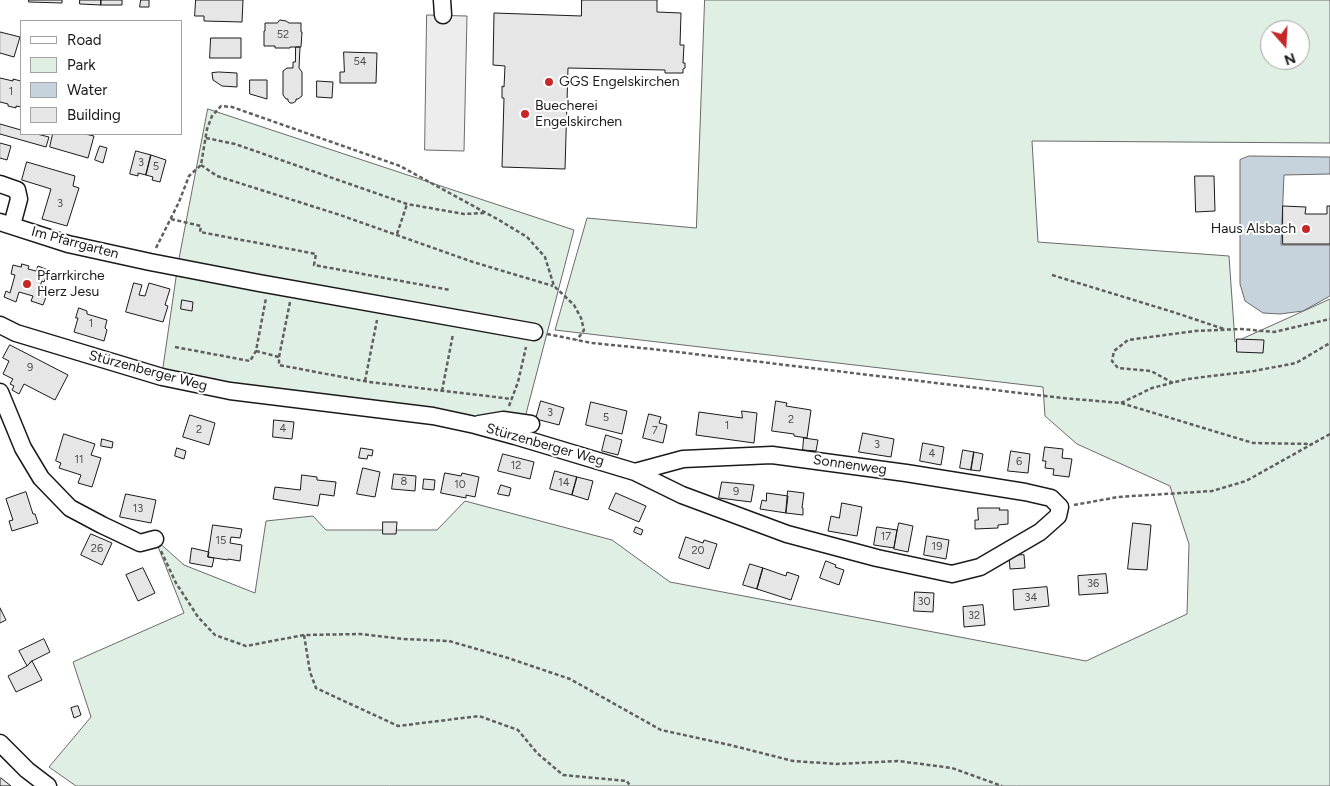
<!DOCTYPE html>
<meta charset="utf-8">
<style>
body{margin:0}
#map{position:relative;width:1330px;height:786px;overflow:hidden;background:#fff;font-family:Figtree,sans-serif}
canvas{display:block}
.legend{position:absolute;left:20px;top:20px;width:162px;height:115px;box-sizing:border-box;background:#fff;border:1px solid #a3a3a3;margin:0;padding:6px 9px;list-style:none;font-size:15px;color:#1a1a1a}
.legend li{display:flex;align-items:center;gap:10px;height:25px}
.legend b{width:25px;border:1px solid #a3a3a3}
.north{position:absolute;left:1260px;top:20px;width:50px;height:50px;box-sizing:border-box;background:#fff;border:1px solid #a3a3a3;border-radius:50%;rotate:161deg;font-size:14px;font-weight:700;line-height:20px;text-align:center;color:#1a1a1a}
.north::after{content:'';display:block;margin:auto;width:18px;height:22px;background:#c62828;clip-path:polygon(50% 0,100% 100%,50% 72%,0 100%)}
</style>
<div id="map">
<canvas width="1330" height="786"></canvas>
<ul class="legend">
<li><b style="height:6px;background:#fff"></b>Road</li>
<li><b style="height:14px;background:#e0efe3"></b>Park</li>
<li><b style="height:14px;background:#c6d2dc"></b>Water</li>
<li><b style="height:14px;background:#e6e6e6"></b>Building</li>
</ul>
<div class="north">N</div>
</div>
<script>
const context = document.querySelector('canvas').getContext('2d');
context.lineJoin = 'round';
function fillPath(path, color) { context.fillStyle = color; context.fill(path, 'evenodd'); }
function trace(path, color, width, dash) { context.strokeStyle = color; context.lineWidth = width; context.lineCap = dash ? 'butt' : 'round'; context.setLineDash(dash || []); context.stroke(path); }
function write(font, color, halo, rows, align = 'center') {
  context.font = font + ' Figtree,sans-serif'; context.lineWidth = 4; context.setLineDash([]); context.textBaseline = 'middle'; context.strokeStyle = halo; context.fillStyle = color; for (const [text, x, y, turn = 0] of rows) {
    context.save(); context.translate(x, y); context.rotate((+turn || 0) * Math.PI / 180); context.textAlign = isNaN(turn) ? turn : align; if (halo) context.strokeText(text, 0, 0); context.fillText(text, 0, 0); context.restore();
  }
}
const green = new Path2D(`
 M705,0H1330V143L1032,141L1038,242L1229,256L1235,342L1330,299V786H76L49,767L91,717L73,662L184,613L155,539L184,565L255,593L266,521L313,516L326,530H437L465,501L612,540L670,582L1086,661L1187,614L1189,544L1170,486L1077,444L1045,416L1043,387L555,330L587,218L696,228ZM1270,30H1300V60H1270Z
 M208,109L574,230L521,433L162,374L178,264Z`);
const parking = new Path2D(`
 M427,15L467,16L464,151L425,150Z`);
const water = new Path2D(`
 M1249,156L1330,157V174L1284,175L1281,245H1330V296L1303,311L1280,314L1263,313L1245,301L1240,284V160Z`);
const building = new Path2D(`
 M29,0H62V3L29,2Z
 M80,0H101V5L80,4Z
 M101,0H122V5H101Z
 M141,0H149V7H140Z
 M196,0H243L242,22L204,21V16H195Z
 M582,0H657V12L681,13L680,45H684L683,63H685V68L683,69V73H665V70L568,68L565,169L502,167L504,98H502V86L504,87L505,66L493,65L494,13L581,16Z
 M280,20L286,21L289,23H301V32H302L301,47H290V48H275V46H264V31H265V23H277Z
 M0,32L20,37L14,57L0,53Z
 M211,38H241V58H210Z
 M296,47H300L299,68L302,72V96L298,99H296V101L293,103H290L288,101V99H286L283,95V71L287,68H293V62H295Z
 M344,52L377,53L376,83H340V72H344Z
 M219,72L237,73V87L222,86L213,80L212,73Z
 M0,78L13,81V79L21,81V107L16,106V108L8,106V104L0,102Z
 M250,80H267V99L250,94Z
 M317,81L333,82L332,98L317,97Z
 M0,124L21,130V134H37L49,137L46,147L0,134Z
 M53,134H85L94,136L88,158L50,147Z
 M0,143L11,146L7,160L0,158Z
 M100,146L107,148L103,163L95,160Z
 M136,151L151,155L146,175L138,173V176L130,174Z
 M151,155L166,160L160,182L152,180L153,177L146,175Z
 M27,162L75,176L73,186L79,188L67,226L42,219L51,189L22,180Z
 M1195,176H1214L1215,211L1196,212Z
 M1283,206L1306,207L1305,214H1327V206H1330V244H1283Z
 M22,264L29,266L28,269L36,271L38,266L48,270L44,282L42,281L40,286L49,289L43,305L31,301L33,296L19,292L16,302L4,297L6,291L10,293L15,275L11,274L13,265L21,267Z
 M134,283L142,285L139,295L145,296L149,283L170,289L165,305L168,306L163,322L126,312Z
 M182,300L193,302L192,311L181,309Z
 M79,308L87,311V314L107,320L105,328L107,330L104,341L74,332L78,318H76Z
 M1237,339L1264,340L1263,353L1237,352Z
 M10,345L68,375L55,400L24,384L19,394L12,390L14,386L10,384L13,379L3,374L9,361L3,358Z
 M541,401L564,408L559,425L536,419Z
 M776,401L787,403L786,406L811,410L807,438L794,436V434L772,431Z
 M591,402L627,411L622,434L586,425Z
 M742,411L757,413L754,443L696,435L699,412L742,418Z
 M649,414L661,417L659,423L667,425L663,443L643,438Z
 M190,415L215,423L209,445L183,437Z
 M274,420L294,422L292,439L273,437Z
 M863,433L894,439L891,457L859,452Z
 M64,434L95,444L91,455L101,458L92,487L78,483L81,475L59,468L61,463L56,461Z
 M606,435L622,440L618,455L602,451Z
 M804,438L818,440L816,451L803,450Z
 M102,439L113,442L112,448L101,446Z
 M923,443L944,447L941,465L920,461Z
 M1045,447L1063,449L1062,458L1072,459L1069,477L1053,475L1054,469L1045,468L1046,461H1043Z
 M177,448L186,451L184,459L175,456Z
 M361,448L373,450L372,456L368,455L367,459L359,458Z
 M963,450L974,452L971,470L960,468Z
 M1011,451L1030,454L1028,473L1008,471Z
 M974,452L983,454L980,471L971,470Z
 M503,454L534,462L530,479L498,471Z
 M363,468L380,472L375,497L357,494Z
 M555,471L577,477L572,495L550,489Z
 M445,473L461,476L462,473L479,477L475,497L466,495V498L441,493Z
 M394,474L416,476L415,491L392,489Z
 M302,475L317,477V480L336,482L334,496L320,494L318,506L273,499L275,487L300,490Z
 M577,477L593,481L588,500L572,495Z
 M424,479L435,480L434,490L423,489Z
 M722,482L754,485L751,502L719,498Z
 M501,485L511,488L509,496L498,494Z
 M788,491L804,493L802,508H803V515L786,513Z
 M26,492L33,514H35L38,523L12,531L9,521L13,520L6,499Z
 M616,493L646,506L639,522L609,509Z
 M767,493L788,496L786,513L760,509L762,500L766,501Z
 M126,494L156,500L151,523L120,517Z
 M842,503L862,507L857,536L828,531L831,516L839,518Z
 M978,508H1000L999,510H1008V524L998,525V528L975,529V520H978Z
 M383,522H397L396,534H383Z
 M899,523L913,526L908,552L894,549Z
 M1133,523L1151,525L1147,570L1128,569Z
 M213,525L242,529L240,538L231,537L230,543L242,545L240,561L228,559V560L208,557Z
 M636,527L643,530L641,535L634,532Z
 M877,527L897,530L894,548L874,545Z
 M91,534L112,543L102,565L81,555Z
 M927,536L949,540L946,559L924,555Z
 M686,537L703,543L704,540L717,544L709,569L679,558Z
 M192,548L209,552L208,557L214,558L212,567L190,563Z
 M1024,555L1025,568L1010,569L1009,556Z
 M826,561L836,565L835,567L844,570L839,585L820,578Z
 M750,564L763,568L757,589L743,585Z
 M143,568L155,593L138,601L126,575Z
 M763,568L786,576L787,572L799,576L791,600L757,589Z
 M1106,574L1108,593L1079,595L1078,576Z
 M1047,587L1049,606L1014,610L1013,590Z
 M915,592L934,593L933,612L914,611Z
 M983,605L985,625L964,627L963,607Z
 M0,608L6,620L0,623Z
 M44,639L50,652L32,661L27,666L19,651Z
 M32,661L42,680L16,692L8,676L27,666Z
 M78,706L81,715L74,718L71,708Z
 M1,778L11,786H0V779Z`);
const path = new Path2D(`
 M206,138L235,144L407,204L464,214L484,213
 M201,165L217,176L340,215L473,262L553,286
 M171,219L201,226L200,232L316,254L314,265L450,290
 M397,234L407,204
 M156,248L179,202L189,176L201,165L207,129L212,116L221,106L232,107L400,166L499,220L527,237L545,257L554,286L574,305L581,318L584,330L577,340
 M1052,275L1173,312L1224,329
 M290,302L279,357V365L369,382L512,399
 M547,334L592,343L652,349L1062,398L1121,403L1253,443L1313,444
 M175,347L250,361L256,351L266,298
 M256,351L279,357
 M365,381L377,320
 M1173,383L1151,371L1118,368L1112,361L1114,351L1128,340L1195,331L1241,329L1274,332L1330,319
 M442,391L453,334
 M1121,403L1152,388L1187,379L1254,371L1296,363L1330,343
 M509,406L518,382L526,347
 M1074,505L1118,497L1212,491L1246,481L1330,434
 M161,551L176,583L198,617L215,635L246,646L304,635L360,634L403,639L449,641L508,658L570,679L661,730L730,745L793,761L837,764L898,761L952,768L1002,786
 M304,635L310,672L316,688L398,726L479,716L518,730L537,753L563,775L627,781L630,786`);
const minor = new Path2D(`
 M442,0L443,15
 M0,184L17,190L19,199L12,225
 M0,222L68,244L150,262L259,283L534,332
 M0,325L16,333L162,377L230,391L433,416L475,425L515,436L635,472L682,495L787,534L877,558L952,574L980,567L1040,532L1058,516L1060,507L1051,498L1025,492L906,473L772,455L683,459L635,472
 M0,392L23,448L41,478L70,508L102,525L140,543L155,539
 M479,424L503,420L531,424
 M0,743L27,770L48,786`);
const markers = [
 [549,82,5,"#c62828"],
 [525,114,5,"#c62828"],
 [1306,229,5,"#c62828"],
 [27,284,5,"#c62828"]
];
const numberNames = [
 ["52",283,35],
 ["54",360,62],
 ["1",11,92],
 ["3",141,163],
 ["5",156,167],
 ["3",60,204],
 ["1",91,324],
 ["9",30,368],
 ["3",550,413],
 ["5",606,418],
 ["2",791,420],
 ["1",727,426],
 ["4",283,429],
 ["2",199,430],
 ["7",655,431],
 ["3",877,445],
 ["4",932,454],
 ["11",79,460],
 ["6",1019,462],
 ["12",516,466],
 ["8",404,482],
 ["14",564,483],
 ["10",460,485],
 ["9",736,492],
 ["13",138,509],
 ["17",886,537],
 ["15",221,541],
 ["19",937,547],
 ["26",97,549],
 ["20",698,551],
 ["36",1093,584],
 ["34",1031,598],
 ["30",924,602],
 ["32",974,616]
];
const poiNames = [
 ["GGS Engelskirchen",559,82],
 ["Buecherei",535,106],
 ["Engelskirchen",535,122],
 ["Haus Alsbach",1296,229,"right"],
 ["Pfarrkirche",37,276],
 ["Herz Jesu",37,292]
];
const streetNames = [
 ["Im Pfarrgarten",75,243,15],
 ["Stürzenberger Weg",148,371,15],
 ["Stürzenberger Weg",545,445,16],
 ["Sonnenweg",850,465,8]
];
fillPath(green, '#e0efe3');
trace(green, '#6a6a6a', 1);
fillPath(parking, '#ededed');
trace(parking, '#6a6a6a', 1);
fillPath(water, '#c6d2dc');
trace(water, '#6a6a6a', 1);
fillPath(building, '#e6e6e6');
trace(building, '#1a1a1a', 1);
trace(minor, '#1a1a1a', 19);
trace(path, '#5f5f5f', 2.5, [4, 2.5]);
trace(minor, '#fff', 16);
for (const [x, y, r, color] of markers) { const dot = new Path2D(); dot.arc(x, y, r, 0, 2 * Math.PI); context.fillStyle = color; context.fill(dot); trace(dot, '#fff', 2); }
write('11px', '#4d4d4d', null, numberNames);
write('14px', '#1a1a1a', '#fff', poiNames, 'left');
write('14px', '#1a1a1a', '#fff', streetNames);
</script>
